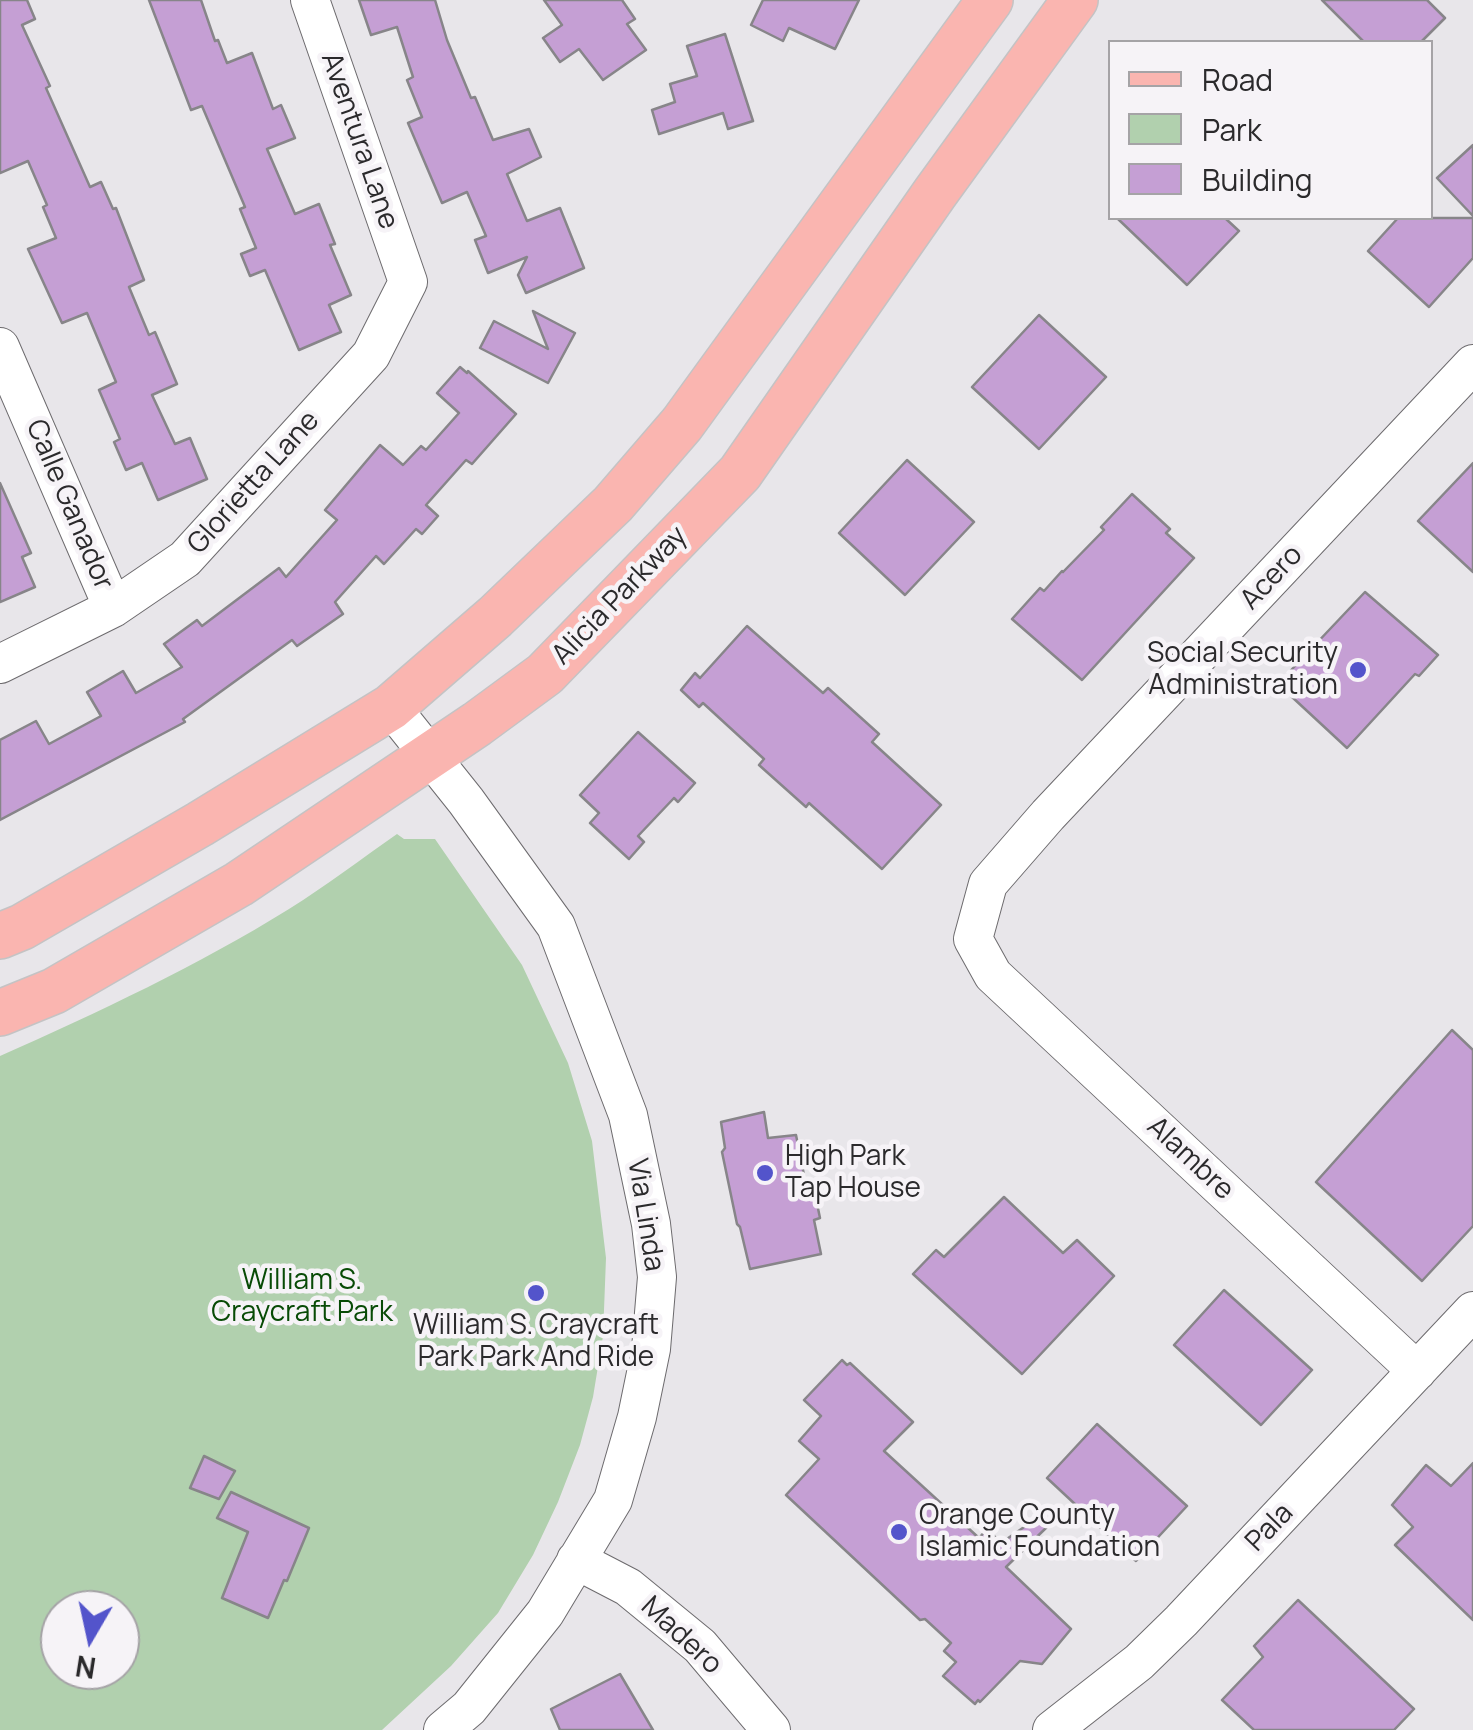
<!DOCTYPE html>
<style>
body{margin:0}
#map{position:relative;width:1473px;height:1730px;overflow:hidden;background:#e8e6ea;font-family:Manrope,sans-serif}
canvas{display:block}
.legend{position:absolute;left:1108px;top:40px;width:325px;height:180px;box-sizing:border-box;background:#f6f3f7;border:2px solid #a5a3a6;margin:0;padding:12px 18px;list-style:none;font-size:30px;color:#2b2a2c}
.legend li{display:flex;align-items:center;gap:20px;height:50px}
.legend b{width:50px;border:2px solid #a5a3a6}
.north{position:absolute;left:40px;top:1590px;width:100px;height:100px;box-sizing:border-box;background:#f6f3f7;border:2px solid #a5a3a6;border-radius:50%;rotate:189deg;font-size:28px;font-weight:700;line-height:40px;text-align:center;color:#2b2a2c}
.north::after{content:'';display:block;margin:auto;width:35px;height:45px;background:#5354cb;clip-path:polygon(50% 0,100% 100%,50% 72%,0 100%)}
</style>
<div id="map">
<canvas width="1473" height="1730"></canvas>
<ul class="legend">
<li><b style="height:12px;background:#fab5b0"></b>Road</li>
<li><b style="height:28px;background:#b1d0ae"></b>Park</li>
<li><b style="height:28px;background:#c59fd4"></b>Building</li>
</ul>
<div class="north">N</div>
</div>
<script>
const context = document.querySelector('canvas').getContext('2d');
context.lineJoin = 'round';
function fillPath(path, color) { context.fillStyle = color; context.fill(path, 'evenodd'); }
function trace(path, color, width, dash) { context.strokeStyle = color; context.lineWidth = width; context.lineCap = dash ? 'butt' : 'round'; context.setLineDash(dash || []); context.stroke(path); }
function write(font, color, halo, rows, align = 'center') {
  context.font = font + ' Manrope,sans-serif'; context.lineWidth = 9; context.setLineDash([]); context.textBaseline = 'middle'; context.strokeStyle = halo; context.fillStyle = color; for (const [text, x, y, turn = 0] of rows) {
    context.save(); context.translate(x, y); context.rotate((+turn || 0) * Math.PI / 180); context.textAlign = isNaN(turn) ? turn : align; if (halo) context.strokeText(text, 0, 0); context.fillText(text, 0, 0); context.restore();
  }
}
const green = new Path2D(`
 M397,834L404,839H435L522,965L568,1063L592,1141L606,1258L603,1336L593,1397L580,1445L558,1502L533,1555L498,1613L451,1666L382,1730H0V1056C99,1012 197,966 289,909C326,886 361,859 397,834ZM60,1610H120V1670H60Z`);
const building = new Path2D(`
 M0,0H27L35,19L22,25L50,86L46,88L90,187L101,182L113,209L116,208L144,280L129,287L149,335L155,332L177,384L152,395L175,444L190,438L207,479L158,500L142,463L126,470L114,442L120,439L99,390L116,382L87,313L62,323L28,249L56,238L43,207L47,205L28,161L0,173Z
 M149,0H201L215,41L218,40L227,63L252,53L273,109L281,105L295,138L267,149L295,214L319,204L335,244L330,245L351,295L329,305L341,332L299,350L265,270L250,276L241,254L256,248L240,209L245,207L202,106L191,110Z
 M359,0H435L447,40L471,98L475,97L493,140L529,129L541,157L507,174L527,221L560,208L584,268L526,293L518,275L527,257L488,273L475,240L486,236L467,192L442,203L408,123L422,117L407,80L413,77L397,27L371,35Z
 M544,0H622L635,19L627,24L646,50L603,80L579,49L560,62L543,38L562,25Z
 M763,0H859L835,49L789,28L783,41L751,25Z
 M1322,0H1427L1445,18L1421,42H1364Z
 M725,34L753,121L728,129L723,113L659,134L652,110L675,102L670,84L697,76L687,46Z
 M1473,145V216L1437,178Z
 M1117,218H1225L1239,231L1187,285Z
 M1398,218H1473V258L1429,307L1368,251Z
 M533,311L575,333L548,383L480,348L494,321L548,349Z
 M1039,315L1106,377L1039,449L972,387Z
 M460,367L467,373L468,371L516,414L472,464L466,460L426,505L438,516L422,534L416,529L384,564L376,556L335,602L343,614L297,646L292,640L183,719L185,722L0,820V740L36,721L49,744L101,716L87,692L123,671L136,693L182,667L164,644L197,620L202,626L279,568L286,577L337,520L325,510L380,445L403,465L421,446L426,450L459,413L437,393Z
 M907,460L974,522L905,595L839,533Z
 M1473,463V572L1418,521Z
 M0,483L31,553L22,557L35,587L0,602Z
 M1132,494L1170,529L1166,533L1194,558L1082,680L1012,619L1040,588L1044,591L1062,571L1063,572L1104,530L1101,527Z
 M1365,592L1438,655L1419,676L1415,674L1347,748L1278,684Z
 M747,626L823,693L828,688L879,734L872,742L941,805L882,869L809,803L806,807L759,765L764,759L703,703L699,707L681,690L695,673L700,678Z
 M638,732L695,783L678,802L674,798L638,836L644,842L629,859L590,823L599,813L580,795Z
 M1452,1030L1473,1050V1226L1422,1281L1316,1182Z
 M764,1112L768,1138L796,1135L807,1190L815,1194L820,1218L814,1220L821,1254L750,1269L740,1227L737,1224L722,1152L725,1148L721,1122Z
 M1004,1197L1063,1253L1077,1240L1114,1276L1022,1374L913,1274L936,1250L944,1257Z
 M1224,1290L1312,1370L1261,1425L1174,1345Z
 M842,1360L847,1365L850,1363L913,1422L884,1451L979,1538L987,1529L1001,1543L1040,1516L1048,1526L1006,1567L1071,1629L1042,1664L1020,1661L980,1702L978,1700L975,1704L943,1676L956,1662L944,1651L951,1643L925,1619L920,1620L786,1495L819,1459L799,1441L821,1416L804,1400Z
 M1097,1424L1187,1506L1136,1561L1047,1478Z
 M204,1456L235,1471L219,1499L190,1488Z
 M1473,1463V1620L1395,1545L1413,1527L1392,1505L1426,1465L1451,1486Z
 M231,1492L309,1528L287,1581L284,1580L268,1618L222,1598L248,1532L217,1518Z
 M1298,1600L1414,1709L1394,1730H1254L1222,1700L1263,1657L1254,1646Z
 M620,1674L653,1730H560L551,1709Z`);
const minor = new Path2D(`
 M0,347L113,608
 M0,664L113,608L185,559L371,355L408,282L310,0
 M391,707L466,801L556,926L628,1115L651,1224L657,1277L651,1349L637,1417L613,1500L545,1613L469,1708L443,1730
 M1417,1371L993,975L973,939L988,884L1048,815L1473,364
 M576,1560L628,1587L700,1646L771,1730
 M1052,1730L1139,1662L1181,1621L1473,1311`);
const major = new Path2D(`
 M0,936L22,927L200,824L391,707L495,617L613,504L682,424L990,0
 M0,1013L54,991L239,884L477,724L545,674L740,473L935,193L1075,0`);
const markers = [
 [1358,670,10,"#5354cb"],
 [765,1173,10,"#5354cb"],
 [536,1293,10,"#5354cb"],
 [899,1532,10,"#5354cb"]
];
const streetNames = [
 ["Aventura Lane",359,141,71],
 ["Glorietta Lane",254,483,-48],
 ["Calle Ganador",69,505,67],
 ["Acero",1272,578,-47],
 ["Alicia Parkway",620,596,-46],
 ["Alambre",1190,1159,43],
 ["Via Linda",645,1215,81],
 ["Pala",1270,1528,-46],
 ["Madero",681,1636,43]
];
const poiNames = [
 ["Social Security",1338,654,"right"],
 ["Administration",1338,686,"right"],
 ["High Park",785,1157],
 ["Tap House",785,1189],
 ["William S. Craycraft",536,1326,"center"],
 ["Park Park And Ride",536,1358,"center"],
 ["Orange County",919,1516],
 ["Islamic Foundation",919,1548]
];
const parkNames = [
 ["William S.",302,1281],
 ["Craycraft Park",302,1313]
];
fillPath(green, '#b1d0ae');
fillPath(building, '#c59fd4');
trace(building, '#878589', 2.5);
trace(minor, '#6d6b6e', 40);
trace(major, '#c4c3c4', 48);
trace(minor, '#fff', 38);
trace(major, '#fab5b0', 45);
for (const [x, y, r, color] of markers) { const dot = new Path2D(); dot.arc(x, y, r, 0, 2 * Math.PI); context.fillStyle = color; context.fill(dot); trace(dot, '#f6f3f7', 4); }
write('28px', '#2b2a2c', '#f6f3f7', streetNames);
write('28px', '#2b2a2c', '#f6f3f7', poiNames, 'left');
write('28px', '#084b06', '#f6f3f7', parkNames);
</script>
